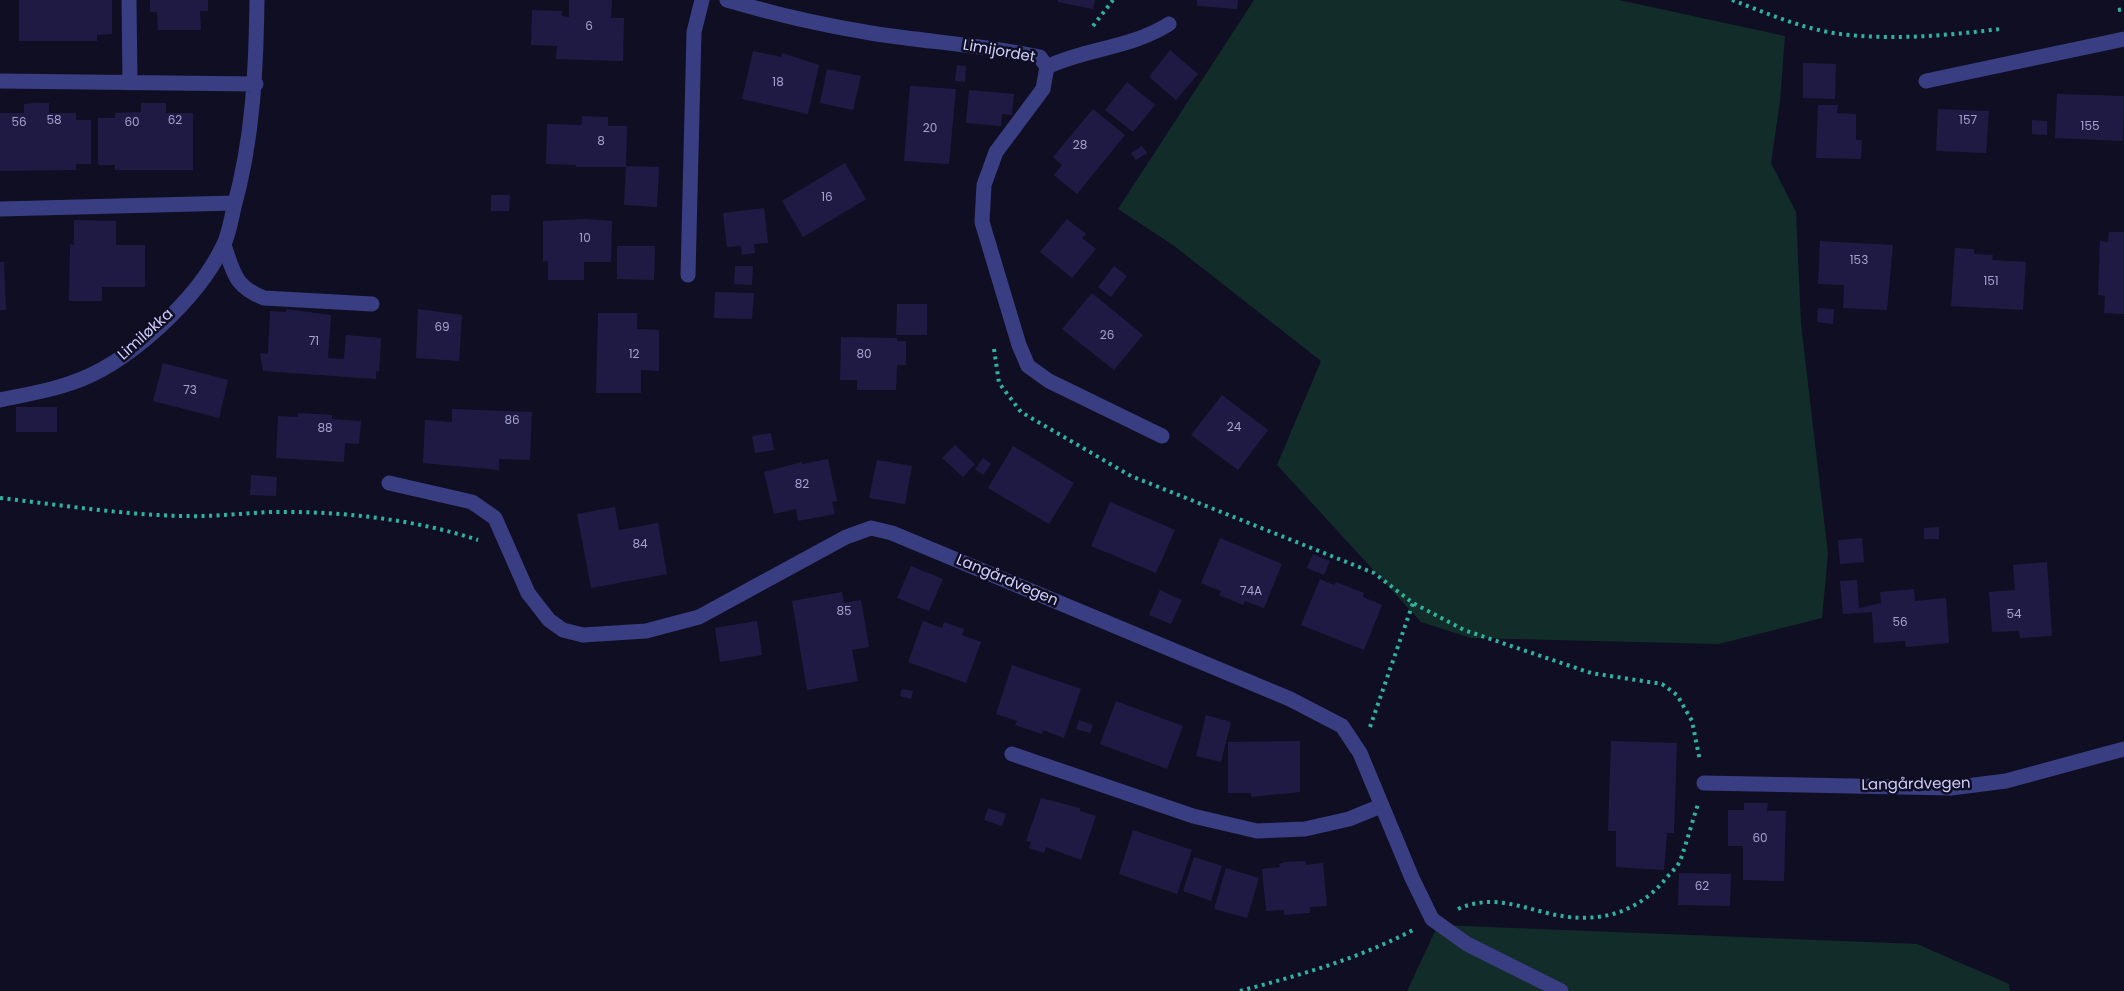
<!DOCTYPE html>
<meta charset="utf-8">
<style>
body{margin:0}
canvas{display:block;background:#0f0e22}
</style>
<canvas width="2124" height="991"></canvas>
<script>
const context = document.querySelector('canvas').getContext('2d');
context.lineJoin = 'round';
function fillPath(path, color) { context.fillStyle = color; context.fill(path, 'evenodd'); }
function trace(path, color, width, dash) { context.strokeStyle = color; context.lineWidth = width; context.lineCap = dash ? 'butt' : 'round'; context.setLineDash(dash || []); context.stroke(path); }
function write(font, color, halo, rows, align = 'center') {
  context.font = font + ' Poppins,sans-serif'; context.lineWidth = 5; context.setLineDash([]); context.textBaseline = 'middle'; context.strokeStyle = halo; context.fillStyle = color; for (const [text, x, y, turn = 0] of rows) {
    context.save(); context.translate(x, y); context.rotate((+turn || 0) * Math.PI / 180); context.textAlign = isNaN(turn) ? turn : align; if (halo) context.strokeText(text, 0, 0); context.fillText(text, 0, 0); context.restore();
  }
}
const green = new Path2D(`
 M1254,0H1619L1785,36L1780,101L1771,163L1796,212L1801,324L1828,554L1822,618L1719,644L1471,638L1421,622L1277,465L1321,361L1173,245L1118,209Z
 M1438,925L1917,944L2009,984L2010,991H1407Z`);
const building = new Path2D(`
 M19,0H112V34L97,35V41H19Z
 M150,0H208V11H200L201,30H158L157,12H150Z
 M569,0H612L611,18H624L623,61L556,59L557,46L531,45L532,10L562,11V16L569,17Z
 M1058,0H1095L1093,9L1058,2Z
 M1197,0H1238L1237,9L1197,6Z
 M1170,50L1198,74L1176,100L1149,77Z
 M753,51L781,57L782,53L819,65L808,114L742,99Z
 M1803,63L1836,64L1835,99L1803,98Z
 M957,65L966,66L965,82L955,81Z
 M827,69L861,76L853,110L820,103Z
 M1127,82L1155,105L1133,132L1105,110Z
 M910,86L956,89L949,164L904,161Z
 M969,90L1014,94L1012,115L1002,114L1001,126L966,123Z
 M2057,94L2124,96L2123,141L2055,138Z
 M36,103H49V113H76V120H91V164H76V170L0,171V113H24V104Z
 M141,103H166V113H193V170H115V165H98V118H115V113L141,112Z
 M1818,105H1838L1837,113L1856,114V140H1862L1861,159L1816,158Z
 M1093,109L1125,135L1077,194L1054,175L1062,165L1053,157Z
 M1938,109L1989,111L1986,153L1936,151Z
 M582,116L608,117V126H627L626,167H576V165L546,164L547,124L582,125Z
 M2032,120L2047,121V135L2032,134Z
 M1142,146L1147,153L1136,160L1131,153Z
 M845,163L866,199L803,237L782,201Z
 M626,166L659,167L657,207L624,205Z
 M491,195H510L509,211H491Z
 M764,208L768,243L754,244L755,253L742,255L741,246L727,247L723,213Z
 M585,219L612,221L611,262H584V280H548V261L543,262V221Z
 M1067,219L1086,234L1082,238L1096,249L1072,278L1040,252Z
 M74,220L116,221V245H145V287H102V301H69L70,244L74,245Z
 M2109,232H2124V314L2104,313L2105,296L2098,295L2100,241L2108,242Z
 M1820,241L1893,245L1887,310L1843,308L1844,285L1818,284Z
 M617,246H655L654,280L617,279Z
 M1955,248L1974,249V254L1993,255L1992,260L2026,262L2023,310L1951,306Z
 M0,262H4L6,310H0Z
 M735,266H753L752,285L734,284Z
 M1114,266L1127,276L1111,297L1098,287Z
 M715,292L754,293L752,319L714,318Z
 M1092,293L1143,335L1114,370L1062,329Z
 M897,304H927V335H896Z
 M1818,308L1834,309L1833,324L1817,322Z
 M286,309L331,315L328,358L344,359L346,335L381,338L379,372L376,371V379L263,371L260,353L268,354L270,311L286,312Z
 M418,309L462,315L459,361L416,358Z
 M598,313H637V329L659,330V371L641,370V393H596Z
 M841,337L897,338V341H906V365H897L896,390H857V380H840Z
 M163,363L228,380L219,418L153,401Z
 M1222,395L1268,430L1238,470L1191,435Z
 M16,407H57V432H16Z
 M452,409L532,412L530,460L499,459V470L423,463L425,420L452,422Z
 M298,413L332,415V419L361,421L359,444L345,443L344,462L276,458L278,416L298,417Z
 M771,433L774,450L755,453L752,436Z
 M955,445L975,464L963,477L942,458Z
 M1013,446L1074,483L1049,524L988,488Z
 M983,458L991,464L983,475L975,469Z
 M828,459L837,501L832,502L835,514L798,521L796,509L774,514L764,472L802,462V464Z
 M877,460L912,466L905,504L869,498Z
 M251,475L277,477L276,496L250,495Z
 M1110,502L1175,530L1156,573L1091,546Z
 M615,507L619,530L658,523L667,574L591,588L577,514Z
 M1939,527V539H1924V528Z
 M1220,538L1282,564L1264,608L1245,601L1243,605L1219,595L1221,591L1201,583Z
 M1862,538L1864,562L1840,564L1838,540Z
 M1313,554L1330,561L1324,575L1307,568Z
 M2047,562L2052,636L2020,638L2019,631L1992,632L1989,592L2015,590L2013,565Z
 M911,566L943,579L929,611L897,598Z
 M1320,579L1334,585L1336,582L1364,593L1363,597L1382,605L1364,650L1301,625Z
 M1857,580L1859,608L1881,603L1880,592L1914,589L1915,601L1946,598L1949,643L1906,647L1905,641L1874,643L1872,612L1843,614L1840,581Z
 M1160,590L1182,600L1171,624L1149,615Z
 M842,592L844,603L861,600L869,647L852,650L858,681L807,690L792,601Z
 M757,621L762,655L720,662L715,628Z
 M923,621L942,628L944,622L964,629L962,635L981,642L966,683L908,662Z
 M1012,665L1081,689L1064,738L1043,730L1042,734L1015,725L1017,721L996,714Z
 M902,689L913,691L911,699L900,696Z
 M1116,701L1183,726L1167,769L1100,744Z
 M1206,715L1231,722L1221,762L1196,756Z
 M1079,720L1093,725L1090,733L1076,729Z
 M1300,741V792L1251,797V793H1228V742Z
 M1611,741L1677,743L1674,833H1667L1664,870L1616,867V831H1608Z
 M1041,798L1080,808V811L1096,816L1081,860L1046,847L1044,853L1029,848L1031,842L1026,841Z
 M1744,803H1768L1767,811H1786L1784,881L1743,880V846H1728V810H1744Z
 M988,808L1006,814L1002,826L984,820Z
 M1133,830L1192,850L1177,894L1119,874Z
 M1194,857L1222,866L1211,901L1183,891Z
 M1305,861L1306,865L1323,863L1327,906L1310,907V913L1284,915V910L1266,911L1262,869L1280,867L1279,864L1285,862Z
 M1226,868L1259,878L1247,918L1214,909Z
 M1679,873L1731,874L1730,906L1678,905Z`);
const path = new Path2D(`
 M1732,0C1769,14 1809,32 1850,35C1899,40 1951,35 2000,29
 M2118,10L2124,9
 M1093,26L1113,0
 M994,349L999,383L1021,412L1131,476L1374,573L1413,603L1464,630L1591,673L1662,684L1677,695L1692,721L1700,761
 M0,498C62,505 123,515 185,516C214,517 243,513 272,512C340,511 414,519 478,540
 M1370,727L1413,603
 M1458,909C1489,895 1515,905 1547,913C1591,924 1632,917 1663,882C1668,875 1677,868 1680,861C1687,842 1692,822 1698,804
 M1240,991C1300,975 1358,959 1413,930`);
const service = new Path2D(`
 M1047,67C1086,48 1129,49 1169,24
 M1926,81L2124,39
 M224,245C234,273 234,286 264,298L372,304
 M1012,754L1193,816L1257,831L1305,829L1349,819L1381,806`);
const minor = new Path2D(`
 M129,0L130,83
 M727,0C774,14 822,25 871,33C927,42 984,45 1040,57L1047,67L1043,89L996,152L984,185L982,222L1019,345L1028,366L1049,381L1162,436
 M0,81L256,84
 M0,209L235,203
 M688,275L694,32L702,0
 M0,400C24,395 48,391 71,383C127,365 198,299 223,246C229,235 231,220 234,207C253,139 256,70 257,0
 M389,483L472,502L495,518L528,593L549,620L563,630L583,635L646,631L699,617L846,537L871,528L892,533L1290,699L1342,726L1360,753L1412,878L1432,919L1467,944L1561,991
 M1704,783L1951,788L2006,781L2124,749`);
const numberNames = [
 ["6",589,27],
 ["18",778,83],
 ["58",54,121],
 ["62",175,121],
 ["157",1968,121],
 ["56",19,123],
 ["60",132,123],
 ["155",2090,127],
 ["20",930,129],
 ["8",601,142],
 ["28",1080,146],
 ["16",827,198],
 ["10",585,239],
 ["153",1859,261],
 ["151",1991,282],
 ["69",442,328],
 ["26",1107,336],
 ["71",314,342],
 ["12",634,355],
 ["80",864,355],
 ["73",190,391],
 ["86",512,421],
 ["24",1234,428],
 ["88",325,429],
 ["82",802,485],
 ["84",640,545],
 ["74A",1251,592],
 ["85",844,612],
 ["54",2014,615],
 ["56",1900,623],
 ["60",1760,839],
 ["62",1702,887]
];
const streetNames = [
 ["Limijordet",999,52,10],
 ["Limiløkka",146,335,-42],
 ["Langårdvegen",1007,581,23],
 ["Langårdvegen",1916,785,-1]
];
fillPath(green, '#112c29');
fillPath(building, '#1f1a43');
trace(path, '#2fb39f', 4, [3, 4.5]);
trace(service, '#393d81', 15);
trace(minor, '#393d81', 15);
write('12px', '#a4a2d0', null, numberNames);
write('15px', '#d0cfff', '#0f0e22', streetNames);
</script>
